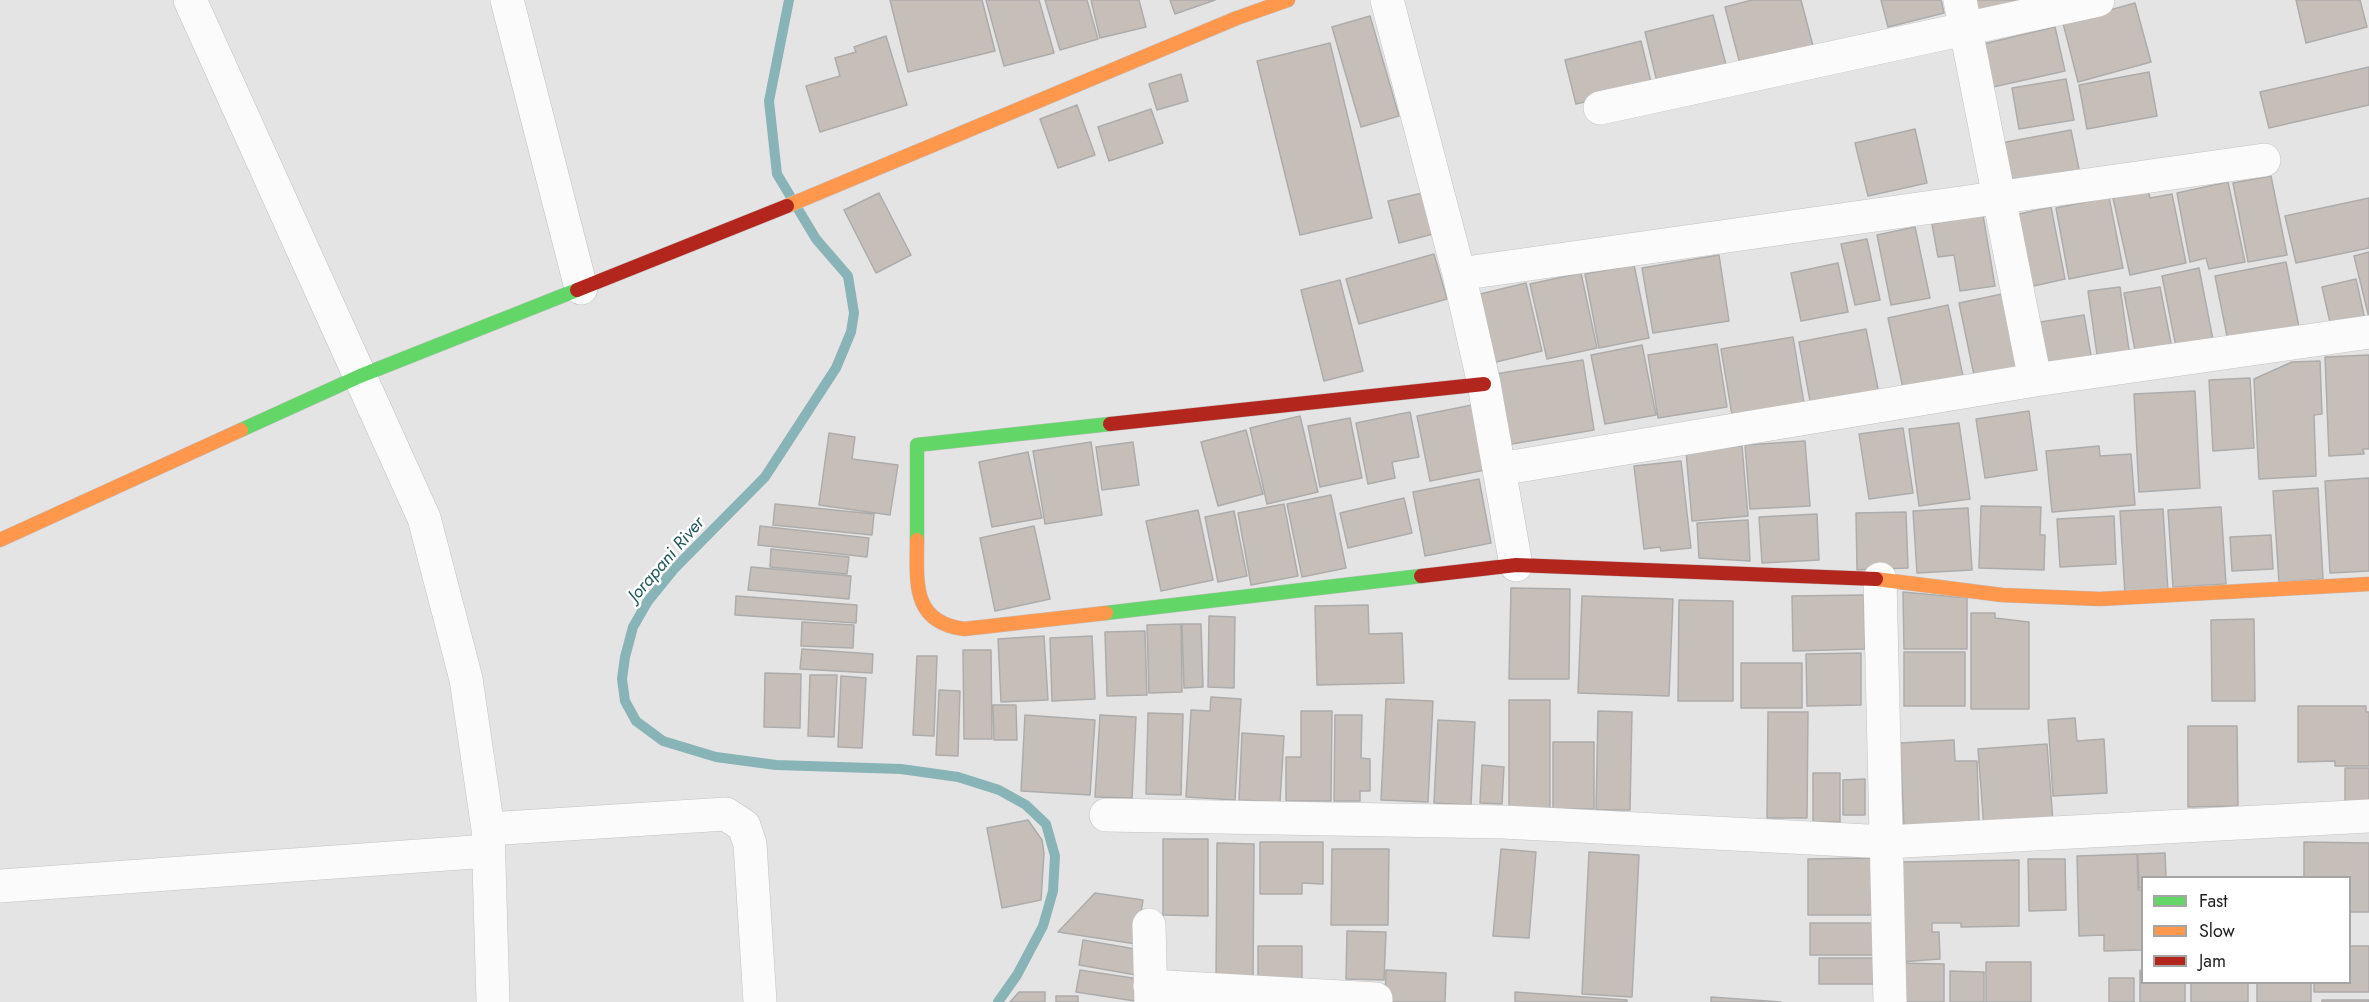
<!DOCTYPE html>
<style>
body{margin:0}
#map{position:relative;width:2369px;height:1002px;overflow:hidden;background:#e5e4e5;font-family:Jost,sans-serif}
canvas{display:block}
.legend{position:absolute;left:2141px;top:876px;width:210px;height:108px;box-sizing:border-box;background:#fff;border:2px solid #a6a5a6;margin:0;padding:8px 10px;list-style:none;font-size:18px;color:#201f20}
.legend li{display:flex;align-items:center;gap:12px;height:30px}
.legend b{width:30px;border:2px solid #a6a5a6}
</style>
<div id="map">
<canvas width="2369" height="1002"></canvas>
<ul class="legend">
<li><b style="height:8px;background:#63d668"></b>Fast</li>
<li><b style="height:8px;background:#ff974d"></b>Slow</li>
<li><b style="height:8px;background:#b3261e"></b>Jam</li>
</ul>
</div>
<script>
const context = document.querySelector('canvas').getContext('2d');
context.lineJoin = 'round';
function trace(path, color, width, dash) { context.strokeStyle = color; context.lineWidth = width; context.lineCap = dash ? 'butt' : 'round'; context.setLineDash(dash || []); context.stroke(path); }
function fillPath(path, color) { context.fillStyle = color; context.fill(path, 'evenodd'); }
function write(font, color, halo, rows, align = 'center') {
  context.font = font + ' Jost,sans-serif'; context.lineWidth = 5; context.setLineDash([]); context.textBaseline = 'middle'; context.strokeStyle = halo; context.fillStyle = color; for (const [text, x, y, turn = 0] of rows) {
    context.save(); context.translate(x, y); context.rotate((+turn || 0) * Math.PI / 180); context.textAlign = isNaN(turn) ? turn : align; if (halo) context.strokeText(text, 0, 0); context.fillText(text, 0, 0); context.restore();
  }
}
const stream = new Path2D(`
 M789,0L769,101L777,174L816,239L848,276L854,313L851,332L836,368L765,477L674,569L648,601L633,627L625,657L622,679L625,701L636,721L663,741L716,757L776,765L901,769L958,777L999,790L1026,805L1046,824L1055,856L1053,891L1043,926L1017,975L998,1002`);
const building = new Path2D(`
 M890,0H982L995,51L908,72Z
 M986,0H1039L1054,53L1004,66Z
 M1045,0H1087L1098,39L1060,50Z
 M1091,0H1139L1146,27L1100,38Z
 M1170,0H1215L1175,14Z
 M1752,0H1801L1813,46L1740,64L1725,7Z
 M1881,0H1941L1944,13L1888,27Z
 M1971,0H2031L1977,22Z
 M2296,0H2360L2367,27L2306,43Z
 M2135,3L2151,62L2078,82L2063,23Z
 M1713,15L1726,65L1657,82L1645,32Z
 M1370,16L1399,116L1361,127L1332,27Z
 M2055,27L2065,71L1993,87L1983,44Z
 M886,36L907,105L820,132L806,86L840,76L835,58L856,52L854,47Z
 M1641,41L1652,86L1576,104L1565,60Z
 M1330,43L1372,218L1300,235L1257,61Z
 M2369,67V105L2269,128L2260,92Z
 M2149,72L2157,116L2087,129L2079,85Z
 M1181,74L1188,101L1157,110L1149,84Z
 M2066,79L2074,120L2019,129L2012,88Z
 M1077,105L1095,155L1058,168L1040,119Z
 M1151,109L1163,143L1109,161L1098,127Z
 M1915,129L1927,183L1868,196L1855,143Z
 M2071,130L2080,174L2010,186L2001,143Z
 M2271,176L2287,255L2248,262L2233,183Z
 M2228,182L2245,262L2209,269L2206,258L2190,262L2177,193Z
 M2148,190L2150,198L2172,194L2186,263L2130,275L2113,198Z
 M879,193L911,255L876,273L844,210Z
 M1422,193L1433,234L1399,243L1388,201Z
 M2109,197L2123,268L2069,279L2056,208Z
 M2369,198V248L2296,263L2285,216Z
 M2051,207L2065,279L2025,288L2010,216Z
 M1983,215L1995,286L1960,291L1954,255L1938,257L1932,224Z
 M1915,227L1930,298L1891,305L1877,235Z
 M1867,239L1880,300L1855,305L1841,244Z
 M2369,252V318L2354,256Z
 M1434,254L1447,299L1359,324L1346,279Z
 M1719,255L1729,321L1653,333L1642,268Z
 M2286,262L2300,332L2229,346L2215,276Z
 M1838,263L1848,312L1801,321L1791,273Z
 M1634,265L1649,338L1599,348L1585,274Z
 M2199,268L2214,345L2177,352L2162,276Z
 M1581,273L1597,348L1547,359L1530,284Z
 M2356,279L2366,324L2332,331L2322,287Z
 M1340,280L1363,371L1324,381L1301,290Z
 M1526,283L1542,351L1492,363L1476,295Z
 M2120,287L2130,357L2098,362L2088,291Z
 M2160,287L2172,348L2136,355L2124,293Z
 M2002,294L2019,371L1975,380L1959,303Z
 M1948,305L1964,381L1904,393L1888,318Z
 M2084,315L2092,361L2042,370L2034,323Z
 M1866,329L1880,399L1811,406L1799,342Z
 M1793,337L1804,403L1732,415L1721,349Z
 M1717,344L1727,407L1658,418L1648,355Z
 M1642,345L1656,415L1605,424L1591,355Z
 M2369,355V449H2363L2364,454L2329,456L2325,357Z
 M1583,360L1594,430L1506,445L1495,374Z
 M2320,361L2322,414L2314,415L2316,476L2259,479L2254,379L2292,362Z
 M2250,378L2254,448L2213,451L2209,380Z
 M2195,391L2200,488L2139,492L2134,394Z
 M1472,405L1485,470L1430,481L1417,416Z
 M2029,411L2037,470L1985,478L1976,419Z
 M1410,412L1419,457L1392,462L1395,478L1368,484L1356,423Z
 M1300,416L1318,492L1267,504L1250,428Z
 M1350,418L1362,478L1320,487L1308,426Z
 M1959,423L1970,499L1919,506L1909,429Z
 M1903,428L1913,493L1869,499L1859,434Z
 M1246,430L1263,494L1218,506L1201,442Z
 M829,433L855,437L852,459L898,465L890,515L819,505Z
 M1805,441L1810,506L1750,509L1745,445Z
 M1091,442L1102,515L1045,524L1033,451Z
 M1133,442L1139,485L1102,490L1096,447Z
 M1742,446L1748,516L1692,521L1686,451Z
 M2099,446L2100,456L2131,454L2135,505L2052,512L2046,451Z
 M1028,452L1042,518L992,527L979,462Z
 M1681,461L1691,548L1661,551L1660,547L1644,549L1634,466Z
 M2369,478V571L2330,573L2325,481Z
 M1479,479L1491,543L1425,556L1413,492Z
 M2318,488L2323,579L2279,582L2273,491Z
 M1331,495L1346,568L1302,577L1287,504Z
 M1404,498L1412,533L1348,548L1340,513Z
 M775,504L874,514L872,535L773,525Z
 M1284,504L1298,576L1251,585L1238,513Z
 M1981,506L2041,507L2040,535H2045L2044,570L1979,568Z
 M2221,507L2226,584L2173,587L2168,510Z
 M1968,508L1972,570L1917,573L1913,511Z
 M2163,509L2168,592L2125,595L2120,511Z
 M1198,510L1213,580L1161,591L1146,521Z
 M1234,511L1247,576L1218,582L1205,517Z
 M1906,512L1908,568L1857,570L1856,513Z
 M1817,514L1819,560L1762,563L1759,517Z
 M2114,516L2116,564L2060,567L2057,519Z
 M1748,520L1750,561L1699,558L1697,523Z
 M760,526L869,538L867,557L758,545Z
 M1034,526L1050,599L995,611L980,538Z
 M2271,535L2273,569L2232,571L2230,537Z
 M771,549L849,557L847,574L770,567Z
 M751,567L851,576L849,599L748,590Z
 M1511,588L1570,589L1569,679H1509Z
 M1903,592L1967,598V649H1904Z
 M1864,595L1865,649L1793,651L1792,596Z
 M736,596L857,605L856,623L735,615Z
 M1582,596L1673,599L1669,696L1578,693Z
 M1679,600L1733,601V701H1678Z
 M1368,605L1369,634L1402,633L1404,683L1317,685L1315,606Z
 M1971,613H1995V618L2029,622V709H1971Z
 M1209,616L1235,617L1234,688L1208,687Z
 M2254,619L2255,701H2212L2211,620Z
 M802,622L854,625L853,648L801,646Z
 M1181,624L1182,692L1149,693L1147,625Z
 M1182,624H1201L1203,687L1184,688Z
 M1145,631L1147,695L1107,696L1105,632Z
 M1044,636L1048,700L1001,702L998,639Z
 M1092,636L1095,699L1052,701L1050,638Z
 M802,649L873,654L872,673L800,669Z
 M963,650H991L992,739H964Z
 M1904,652H1965V706H1904Z
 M1861,653V705L1807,706L1806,654Z
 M917,656H937L934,736L913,735Z
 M1741,663H1802V708H1741Z
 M765,673L801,674L800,728L764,727Z
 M810,675H837L834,737L808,736Z
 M841,676L866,678L862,748L838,747Z
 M939,690L960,691L958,756L936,755Z
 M1211,697L1241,699L1235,800L1186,797L1191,710L1210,711Z
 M1386,699L1433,701L1428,802L1381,800Z
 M1509,700H1550V812H1509Z
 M993,705H1016L1017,740H994Z
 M2298,706H2366V712H2369V766H2335V761L2298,762Z
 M1301,711H1332L1331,801H1286V757H1301Z
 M1598,711L1632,712L1630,810H1596Z
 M1768,712H1808L1807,818H1767Z
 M1148,713L1183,714L1181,795L1146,794Z
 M1025,715L1095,720L1090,795L1021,791Z
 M1100,715L1136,717L1132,798L1095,797Z
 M1335,715H1362L1361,758L1370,759V791H1360V801H1334Z
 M2075,718L2077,741L2104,739L2107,793L2053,796L2048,720Z
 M1438,720L1475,722L1471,805L1434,803Z
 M2188,726H2237L2238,806L2188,807Z
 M1242,733L1284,736L1280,802L1239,800Z
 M1954,740L1955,761H1977L1979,821L1904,825L1900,743Z
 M1553,742H1594V809H1553Z
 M2047,744L2053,822L1984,828L1978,749Z
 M1482,765L1504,767L1502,804L1480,803Z
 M2345,768H2369V806H2345Z
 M1813,773H1840V822H1813Z
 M1865,779V815H1843V780Z
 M1028,820L1042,840L1044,853L1041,900L1002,908L987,828Z
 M1163,839H1208V916L1163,915Z
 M1260,842H1323V884L1302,883V894H1260Z
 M2304,842L2369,843V912H2350V878H2304Z
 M1217,843L1254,844L1253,982H1216Z
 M1332,849H1389L1388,925H1331Z
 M1501,849L1536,852L1529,938L1493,936Z
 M1589,852L1639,855L1632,997L1582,994Z
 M2165,853L2166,878H2142V888H2139L2138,854Z
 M2137,854L2138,890H2142V950L2104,951V935L2079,936L2077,856Z
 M1871,858L1872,915H1808V859Z
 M2028,859H2065L2066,910L2029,911Z
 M2019,860V926L1961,927V923H1932V932H1939L1940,959L1899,962L1898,862Z
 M1095,893L1143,900L1136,944L1058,932Z
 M1810,923H1874V955H1810Z
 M1347,931L1386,932L1384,980L1346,979Z
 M1083,940L1141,950L1136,975L1079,965Z
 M1258,946H1302V986H1258Z
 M2350,946H2369V992H2314V982H2350Z
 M1819,958H1873V984H1819Z
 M1986,962H2031V1002H1986Z
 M1901,963L1944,964V1002H1901Z
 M1080,970L1139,979L1135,1001L1076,992Z
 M1386,970L1446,973L1445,1002H1385Z
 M2140,970L2142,982H2185V1002H2140Z
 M1950,971L1984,972V1002H1950Z
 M2109,978H2134V1002H2109Z
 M2191,982H2248V1002H2191Z
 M2257,982H2311V1002H2257Z
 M1019,992H1045V1002H1010Z
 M1515,992L1627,1000V1002H1515Z
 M1056,996H1078V1002H1056Z
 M1711,997L1781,1002H1711Z
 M2322,1000H2369V1002H2322Z`);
const street = new Path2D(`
 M190,0L424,518L466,679L488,829L493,1002
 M507,0L581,288
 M1387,0L1459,274L1484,384L1516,565
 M1960,0L2035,380
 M1600,108L2098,0
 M1459,274L2264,160
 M1500,469L2035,380L2369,332
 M1880,579L1890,1002
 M1106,815L1503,822L1887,842L2369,816
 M488,829L726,814L744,826L750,844L760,1002
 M0,886L488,851
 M1149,925L1151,1002
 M1150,986L1376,999`);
const fast = new Path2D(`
 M241,430L360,376L577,290
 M917,540V445L1110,424
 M1106,613L1421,576`);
const slow = new Path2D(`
 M787,206L1237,18L1288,0
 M0,540L241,430
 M917,540C917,582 911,622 964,629L1106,613
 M1876,579L2002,595L2100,599L2369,584`);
const jam = new Path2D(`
 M577,290L787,206
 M1110,424L1484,384
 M1421,576L1516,565L1876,579`);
const waterNames = [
 ["Jorapani River",667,560,-49]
];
trace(stream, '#89b4b7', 10);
fillPath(building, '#c6bfb9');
trace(building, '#adacac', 1.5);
trace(street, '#c2c1c2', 34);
trace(fast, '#c2c1c2', 15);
trace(slow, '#c2c1c2', 15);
trace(jam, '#c2c1c2', 15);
trace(street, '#fbfbfb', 33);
trace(fast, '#63d668', 14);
trace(slow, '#ff974d', 14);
trace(jam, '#b3261e', 14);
write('italic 18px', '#23595c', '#fff', waterNames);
</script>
